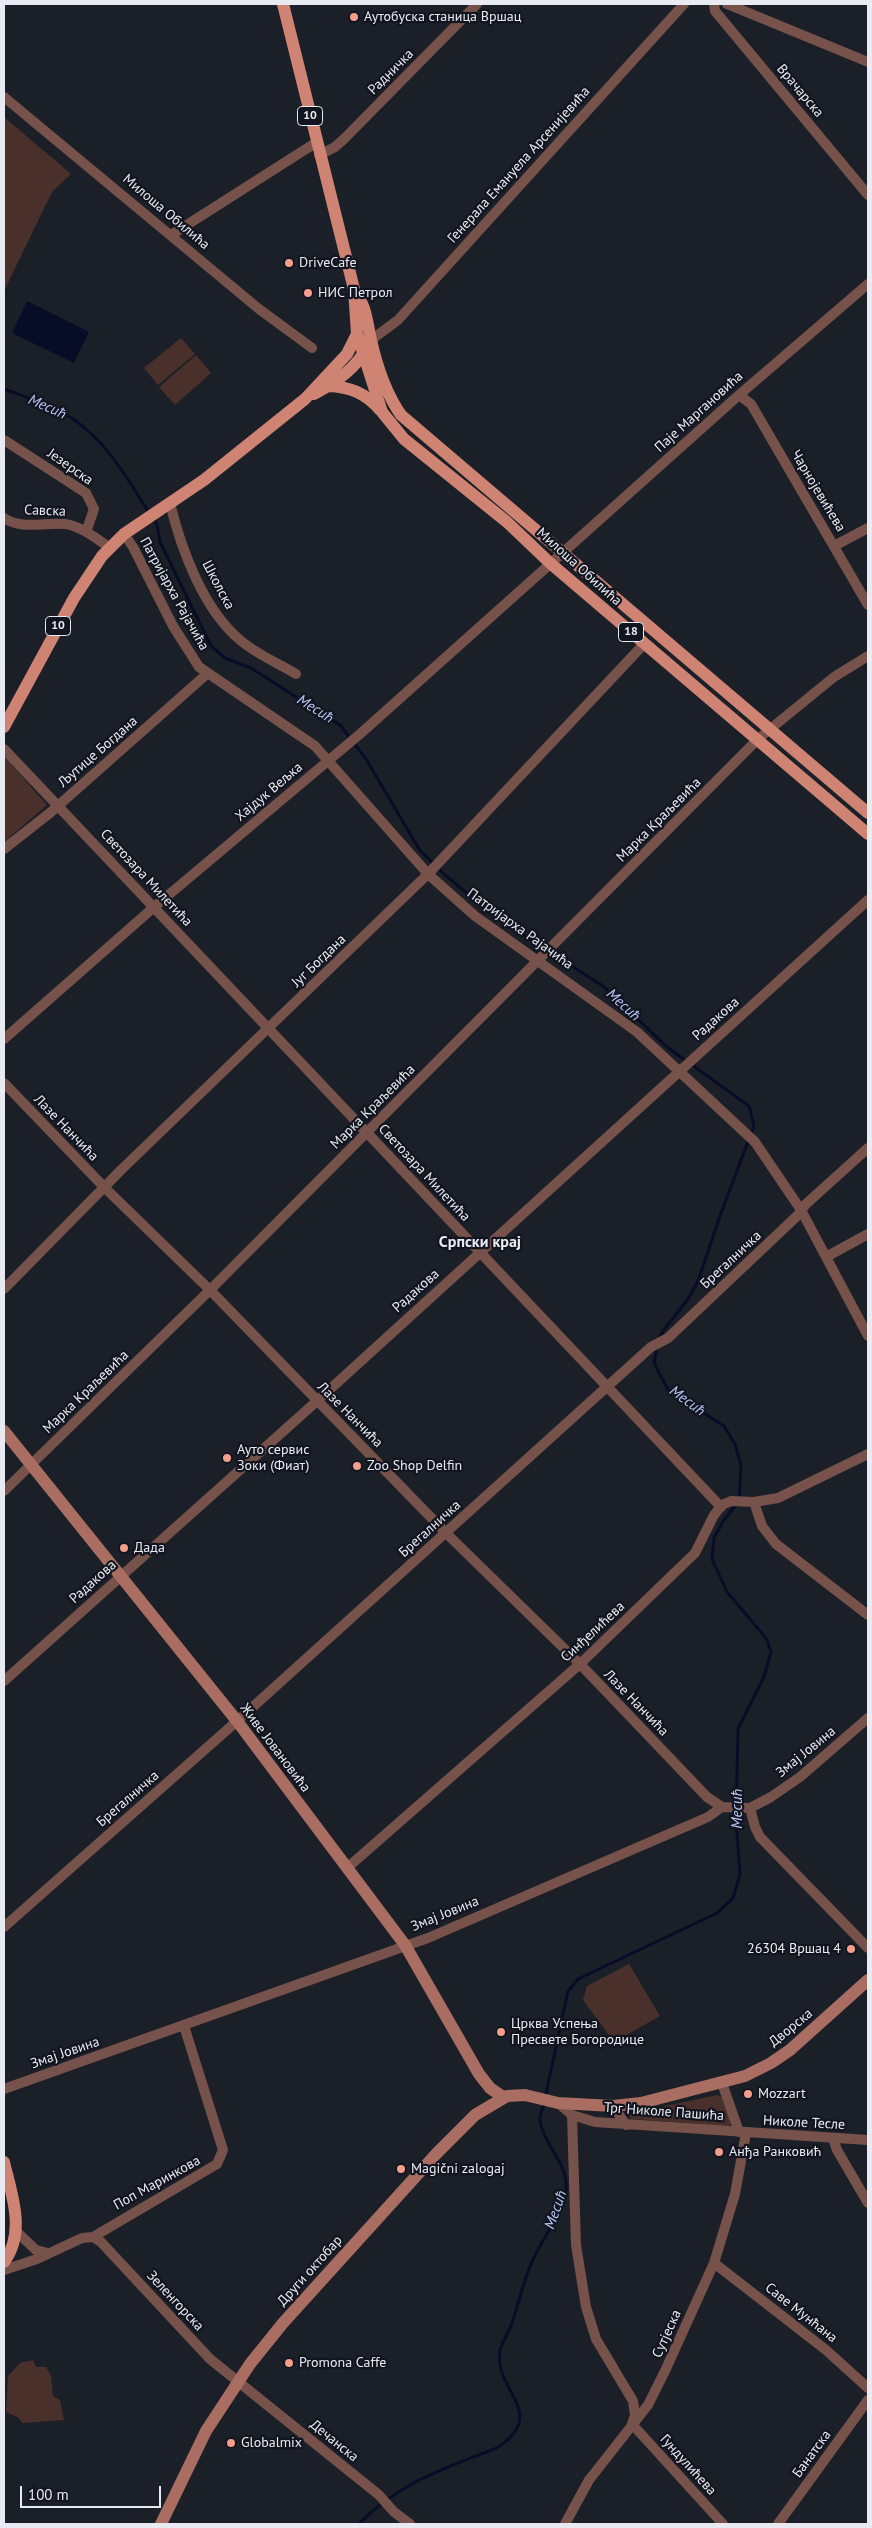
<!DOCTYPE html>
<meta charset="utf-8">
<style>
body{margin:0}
#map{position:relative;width:872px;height:2528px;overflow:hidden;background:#1b1f28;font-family:"PT Sans",sans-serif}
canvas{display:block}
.frame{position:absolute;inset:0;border:5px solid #e9ebf2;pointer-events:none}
.scale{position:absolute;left:20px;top:2486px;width:141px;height:22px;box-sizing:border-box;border:2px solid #e9ebf2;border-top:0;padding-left:6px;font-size:15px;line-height:18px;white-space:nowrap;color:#e9ebf2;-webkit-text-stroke:4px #12151f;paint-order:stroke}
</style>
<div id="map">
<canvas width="872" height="2528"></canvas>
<div class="frame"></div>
<div class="scale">100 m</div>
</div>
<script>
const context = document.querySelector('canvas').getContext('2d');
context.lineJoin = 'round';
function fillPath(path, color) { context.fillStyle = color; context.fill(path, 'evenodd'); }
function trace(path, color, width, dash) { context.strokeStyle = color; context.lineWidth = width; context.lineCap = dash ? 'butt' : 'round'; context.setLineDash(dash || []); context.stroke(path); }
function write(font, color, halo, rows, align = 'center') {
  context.font = font + ' "PT Sans",sans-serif'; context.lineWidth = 4.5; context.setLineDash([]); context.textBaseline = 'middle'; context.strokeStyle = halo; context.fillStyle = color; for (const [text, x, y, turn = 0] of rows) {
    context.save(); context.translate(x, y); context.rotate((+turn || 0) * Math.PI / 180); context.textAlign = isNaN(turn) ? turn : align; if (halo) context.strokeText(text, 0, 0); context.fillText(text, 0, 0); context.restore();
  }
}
const green = new Path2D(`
 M4,117L71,174L52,192L4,291Z
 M181,338L195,354L158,385L144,368Z
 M196,355L211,373L175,405L159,387Z
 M4,756L47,805L4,842Z
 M629,1964L660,2016L614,2042L583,2000L587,1986Z
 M717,2095L722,2097L731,2123L729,2126L632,2119L629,2116L632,2113Z
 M33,2360L36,2367H46L51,2376L53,2396L60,2400L64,2420L22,2423L19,2418L6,2412L8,2376L20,2363Z`);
const water = new Path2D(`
 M27,301L89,332L74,363L12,333Z`);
const stream = new Path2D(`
 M4,389C22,396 41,401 58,410C101,432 125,474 149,513
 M153,518L157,525L160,542L211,646L225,658L251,668L340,725L366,759L419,849L445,875L498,919L603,986L667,1047L749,1106L754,1126L721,1213L698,1281L688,1299L663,1331L658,1341
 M545,2098L568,1991L578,1979L717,1913L733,1898L740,1875L736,1819L738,1729L764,1677L771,1652L766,1638L727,1592L712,1559L714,1538L724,1520L739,1501L741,1465L735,1444L724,1426L668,1390L654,1363L657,1347
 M359,2524C398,2483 445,2468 497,2448C550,2413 493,2390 500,2351C502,2341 509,2333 512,2323C519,2303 523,2281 532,2262C542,2238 562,2216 566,2190C569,2163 542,2144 540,2119C540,2114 543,2108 544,2104`);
const street = new Path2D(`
 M714,4L715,11L868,195
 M727,4L868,62
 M4,97L259,309L312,348
 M319,155L335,147L344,139L477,4
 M171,235L317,142
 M371,340L398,320L684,4
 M739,395L751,404L868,605
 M4,440L86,493L94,509L86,532
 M170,503C181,549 203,609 240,640C256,654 278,663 296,674
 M4,518C21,530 46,522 65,524C81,526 97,539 110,548
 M124,534L133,547L173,626L199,667L315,746L428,874L475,916L637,1032L755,1142L801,1210L868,1336
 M834,546L868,528
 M4,749L721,1507
 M4,849L51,812L208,673
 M4,1039L153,908L360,734L739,395L868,284
 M4,1083L105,1188L210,1290L446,1533L580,1664L707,1797L722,1807
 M826,1257L868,1234
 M4,1289L122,1169L428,874L644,644
 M4,1491L210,1290L758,739L834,677L868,656
 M754,1502L762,1526L776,1544L868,1615
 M4,1681L317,1401L868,900
 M750,1808L755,1827L760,1837L868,1948
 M347,1868L580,1664L695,1553L714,1515L722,1505L731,1501L754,1502L778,1498L868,1454
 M4,1927L245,1714L651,1347L668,1338L797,1216L806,1204L868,1148
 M722,2083L739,2132
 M4,2089L428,1938L708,1817L722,1807L750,1808L771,1797L800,1777L868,1718
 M558,2103L572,2115L576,2245L586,2307L596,2339L633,2401L635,2415L632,2424L723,2524
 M613,2106L626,2125
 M572,2115L595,2122L868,2140
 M833,2139L837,2150L868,2203
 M16,2231L36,2250L48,2253
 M93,2237L101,2242L210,2359L379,2495L394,2512L410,2524
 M714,2263L826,2350L868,2388
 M4,2270L37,2259L82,2238L93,2237L217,2164L223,2150L184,2026
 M565,2524L589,2480L648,2405L665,2371L714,2263L735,2194L746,2133
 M778,2524L868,2400`);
const secondary = new Path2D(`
 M4,1431L237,1721L405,1945L479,2074L490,2088L503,2097
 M161,2524L206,2431L250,2364L283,2323L437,2153L475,2115L507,2096L525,2095L558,2103L613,2106L641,2103L745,2076L771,2063L790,2050L868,1980`);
const primary = new Path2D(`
 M283,4L354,289L357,334L382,412L404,439L507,522L550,563L868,834
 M355,293C367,306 367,324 371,340C377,367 385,392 401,415L868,813
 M328,386C350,387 366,393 380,410
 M314,394C333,384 356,368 366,349
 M4,727L74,598L102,556L124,534L204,480L305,399L347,354L357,334
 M4,2162C12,2196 26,2232 4,2262`);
const markers = [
 [354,17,5,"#f49d8b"],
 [289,263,5,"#f49d8b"],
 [308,293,5,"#f49d8b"],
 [227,1458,5,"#f49d8b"],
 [357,1466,5,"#f49d8b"],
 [124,1548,5,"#f49d8b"],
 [851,1949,5,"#f49d8b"],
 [501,2032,5,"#f49d8b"],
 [748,2094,5,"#f49d8b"],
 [719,2152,5,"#f49d8b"],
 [401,2169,5,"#f49d8b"],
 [289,2363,5,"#f49d8b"],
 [231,2443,5,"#f49d8b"]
];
const shields = [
 [310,116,25],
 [58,626,25],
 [631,632,25]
];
const shieldNames = [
 ["10",310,116],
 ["10",58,626],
 ["18",631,632]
];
const poiNames = [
 ["Аутобуска станица Вршац",364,17],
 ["DriveCafe",299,263],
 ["НИС Петрол",318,293],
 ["Ауто сервис",237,1450],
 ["Зоки (Фиат)",237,1466],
 ["Zoo Shop Delfin",367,1466],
 ["Дада",134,1548],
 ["26304 Вршац 4",841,1949,"right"],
 ["Црква Успења",511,2024],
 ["Пресвете Богородице",511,2040],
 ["Mozzart",758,2094],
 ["Анђа Ранковић",729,2152],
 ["Magični zalogaj",411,2169],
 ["Promona Caffe",299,2363],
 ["Globalmix",241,2443]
];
const streetNames = [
 ["Радничка",391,72,-45],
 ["Врачарска",800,91,50],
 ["Генерала Емануела Арсенијевића",519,165,-48],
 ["Милоша Обилића",166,212,40],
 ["Паје Маргановића",699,412,-42],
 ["Језерска",70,467,35],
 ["Чарнојевићева",818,491,59],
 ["Савска",45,511,2],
 ["Милоша Обилића",579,567,42],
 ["Школска",218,585,62],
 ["Патријарха Рајачића",174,594,61],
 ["Љутице Богдана",98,752,-41],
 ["Хајдук Вељка",269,792,-40],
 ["Марка Краљевића",659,820,-45],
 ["Светозара Милетића",146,878,47],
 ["Патријарха Рајачића",520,929,36],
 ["Југ Богдана",319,961,-44],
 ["Радакова",716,1019,-42],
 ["Марка Краљевића",373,1107,-45],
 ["Лазе Нанчића",66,1128,46],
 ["Светозара Милетића",424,1173,47],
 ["Брегалничка",731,1260,-43],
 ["Радакова",416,1291,-42],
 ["Марка Краљевића",86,1392,-44],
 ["Лазе Нанчића",350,1415,45],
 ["Брегалничка",430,1529,-42],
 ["Радакова",93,1582,-42],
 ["Синђелићева",593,1632,-43],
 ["Лазе Нанчића",636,1703,46],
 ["Живе Јовановића",275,1748,53],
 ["Змај Јовина",806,1752,-39],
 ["Брегалничка",128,1799,-41],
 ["Змај Јовина",445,1914,-22],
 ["Дворска",791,2028,-39],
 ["Змај Јовина",65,2053,-19],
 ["Трг Николе Пашића",664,2112,4],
 ["Николе Тесле",804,2123,3],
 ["Поп Маринкова",157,2183,-29],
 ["Други октобар",310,2271,-48],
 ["Зеленгорска",175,2301,47],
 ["Саве Мунћана",801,2313,38],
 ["Сутјеска",667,2334,-66],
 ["Дечанска",334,2441,39],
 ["Банатска",812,2454,-54],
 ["Гундулићева",688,2465,48]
];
const waterNames = [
 ["Месић",47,407,24],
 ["Месић",315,709,32],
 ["Месић",623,1005,42],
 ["Месић",687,1401,36],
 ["Месић",738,1809,-90],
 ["Месић",556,2210,-71]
];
const quarterNames = [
 ["Српски крај",480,1242]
];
fillPath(green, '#4a302b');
fillPath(water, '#070d27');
trace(stream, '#070d27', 3);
trace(street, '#77524a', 10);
trace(secondary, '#a96e61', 12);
trace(primary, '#cf8473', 12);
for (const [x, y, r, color] of markers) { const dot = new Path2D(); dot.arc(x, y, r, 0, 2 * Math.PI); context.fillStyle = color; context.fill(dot); trace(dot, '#12151f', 2); }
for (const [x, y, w] of shields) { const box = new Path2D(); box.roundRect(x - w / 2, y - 9.5, w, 19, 4); context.fillStyle = '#12151f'; context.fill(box); trace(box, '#e9ebf2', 1); }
write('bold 12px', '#e9ebf2', null, shieldNames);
write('14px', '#e9ebf2', '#12151f', poiNames, 'left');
write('14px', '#e9ebf2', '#12151f', streetNames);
write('italic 15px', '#b9c9f7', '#12151f', waterNames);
write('bold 16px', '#e9ebf2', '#12151f', quarterNames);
</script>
